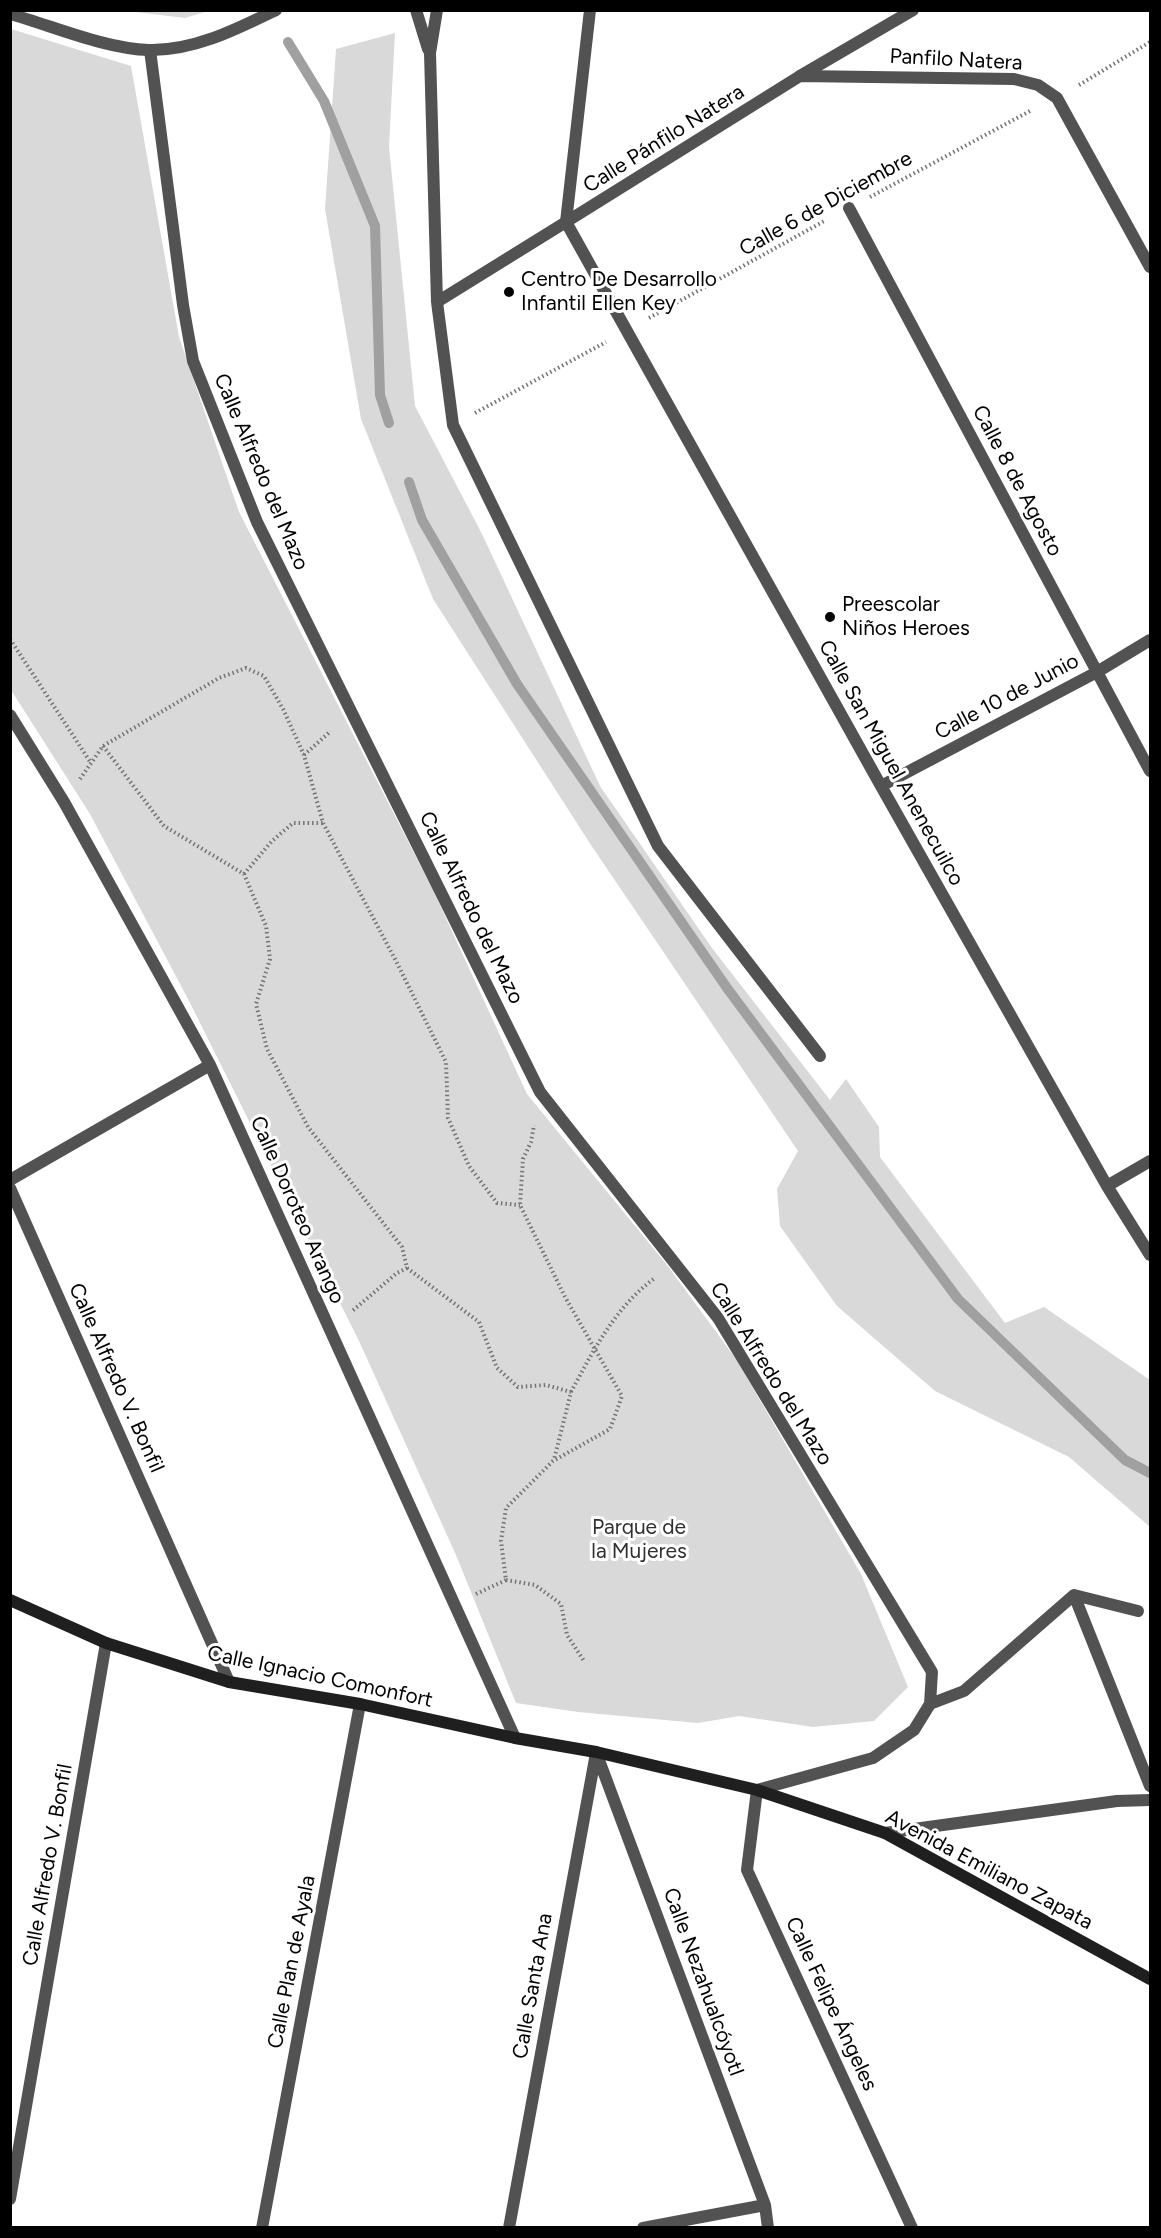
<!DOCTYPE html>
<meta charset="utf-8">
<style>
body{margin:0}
#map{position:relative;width:1161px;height:2238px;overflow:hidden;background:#fff;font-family:Figtree,sans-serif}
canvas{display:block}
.frame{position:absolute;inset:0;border:12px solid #000;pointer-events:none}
</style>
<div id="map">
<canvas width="1161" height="2238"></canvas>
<div class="frame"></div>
</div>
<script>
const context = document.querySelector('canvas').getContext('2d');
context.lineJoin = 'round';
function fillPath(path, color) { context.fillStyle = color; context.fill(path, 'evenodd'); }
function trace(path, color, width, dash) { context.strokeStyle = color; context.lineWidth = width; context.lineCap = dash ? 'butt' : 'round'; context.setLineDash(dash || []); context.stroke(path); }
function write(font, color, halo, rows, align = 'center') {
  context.font = font + ' Figtree,sans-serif'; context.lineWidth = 6; context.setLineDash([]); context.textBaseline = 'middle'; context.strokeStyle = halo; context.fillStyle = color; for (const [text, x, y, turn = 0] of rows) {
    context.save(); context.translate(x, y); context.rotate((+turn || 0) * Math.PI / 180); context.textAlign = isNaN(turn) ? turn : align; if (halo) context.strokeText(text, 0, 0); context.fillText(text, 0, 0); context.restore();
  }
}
const green = new Path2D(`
 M127,11H208L185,18Z
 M11,29L131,66L179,337L239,512L433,890L527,1094L667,1265L736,1359L861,1574L908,1687L874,1721L813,1727L739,1716L698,1723L578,1712L516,1703L456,1555L359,1341L188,999L90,814L11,690Z
 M395,33L389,147L415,406L482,534L600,786L712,948L830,1100L846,1079L879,1127L880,1157L1005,1323L1044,1307L1150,1380V1527L1069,1457L935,1391L837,1306L780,1226L777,1189L798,1151L591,845L433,599L361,419L325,209L336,49Z`);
const stream = new Path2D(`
 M288,42L324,101L375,226L380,395L389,423
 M409,482L422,520L517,684L727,988L958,1299L1125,1460L1150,1473`);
const path = new Path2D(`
 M1079,85L1150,42
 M870,197L1030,111
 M649,318L826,220
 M475,413L606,342
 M10,639L91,763
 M103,746L164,826L244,874L266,926L270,959L256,1004L267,1049L308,1127L402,1247L407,1268L397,1273L351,1312
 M304,755L331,731
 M80,779L103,746L219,678L246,668L264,676L283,709L304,755L323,823L396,961L446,1062L448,1118L469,1166L497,1203L520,1205
 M244,874L272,841L293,823H323
 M407,1268L479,1322L497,1368L518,1387L546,1385L571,1392L554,1460
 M571,1392C593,1351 616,1306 655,1278
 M506,1580L535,1585L561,1604L567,1635L584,1661
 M476,1594L506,1580L501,1541L506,1508L553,1461L610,1429L622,1396L565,1297L520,1205L523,1159L531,1142L534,1125`);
const minor = new Path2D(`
 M416,10L428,49
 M437,10L430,53L437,302L453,425L658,846L820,1056
 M150,50L183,305L193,361L257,522L540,1092L718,1318L932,1672L930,1704
 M800,76L913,10
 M849,208L1150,771
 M437,302L566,222L881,786L1107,1186L1150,1255
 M10,715L64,802L210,1065L515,1738
 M881,786L1097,672L1150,640
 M10,1180L210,1065
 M1107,1186L1150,1161
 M10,1188L229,1682
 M1074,1595L1150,1786
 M596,1752L765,2205L768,2228
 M885,1833L1117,1801L1150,1800
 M10,2199L106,1643
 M262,2228L360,1704
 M509,2228L596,1753
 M643,2228L765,2205
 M912,2228L747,1870L757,1790L873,1758L914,1730L930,1704L964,1691L1074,1595L1138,1611`);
const tertiary = new Path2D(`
 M10,14C53,26 106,49 149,50C194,51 237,29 276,10
 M566,222L800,76L1014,79L1038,85L1057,98L1150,267
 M566,222L590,10`);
const secondary = new Path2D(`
 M10,1600L106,1643L229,1682L360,1704L515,1738L596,1752L757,1790L885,1833L1150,1979`);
const markers = [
 [509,292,6,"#000"],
 [830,617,6,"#000"]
];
const streetNames = [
 ["Panfilo Natera",956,60,3],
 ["Calle Pánfilo Natera",664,139,-32],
 ["Calle 6 de Diciembre",826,204,-29],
 ["Calle Alfredo del Mazo",261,472,67],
 ["Calle 8 de Agosto",1017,481,62],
 ["Calle 10 de Junio",1007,697,-28],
 ["Calle San Miguel Anenecuilco",891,763,61],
 ["Calle Alfredo del Mazo",471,908,64],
 ["Calle Doroteo Arango",297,1210,66],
 ["Calle Alfredo del Mazo",771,1374,58],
 ["Calle Alfredo V. Bonfil",116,1378,66],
 ["Calle Ignacio Comonfort",320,1677,12],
 ["Calle Alfredo V. Bonfil",48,1865,-80],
 ["Avenida Emiliano Zapata",989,1870,28],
 ["Calle Plan de Ayala",292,1962,-79],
 ["Calle Nezahualcóyotl",703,1982,70],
 ["Calle Santa Ana",533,1986,-80],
 ["Calle Felipe Ángeles",831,2004,65]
];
const poiNames = [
 ["Centro De Desarrollo",521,280],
 ["Infantil Ellen Key",521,304],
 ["Preescolar",842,605],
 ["Niños Heroes",842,629]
];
const parkNames = [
 ["Parque de",639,1528],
 ["la Mujeres",639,1552]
];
fillPath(green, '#d9d9d9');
trace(stream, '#a0a0a0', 10);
trace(path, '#747474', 4, [1.5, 3]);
trace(minor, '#525252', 12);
trace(tertiary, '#525252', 12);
trace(secondary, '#1f1f1f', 12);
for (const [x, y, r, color] of markers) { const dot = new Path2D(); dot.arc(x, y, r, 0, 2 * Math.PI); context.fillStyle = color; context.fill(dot); trace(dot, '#fff', 2); }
write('21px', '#000', '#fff', streetNames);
write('21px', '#000', '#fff', poiNames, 'left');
write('21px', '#303030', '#fff', parkNames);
</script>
